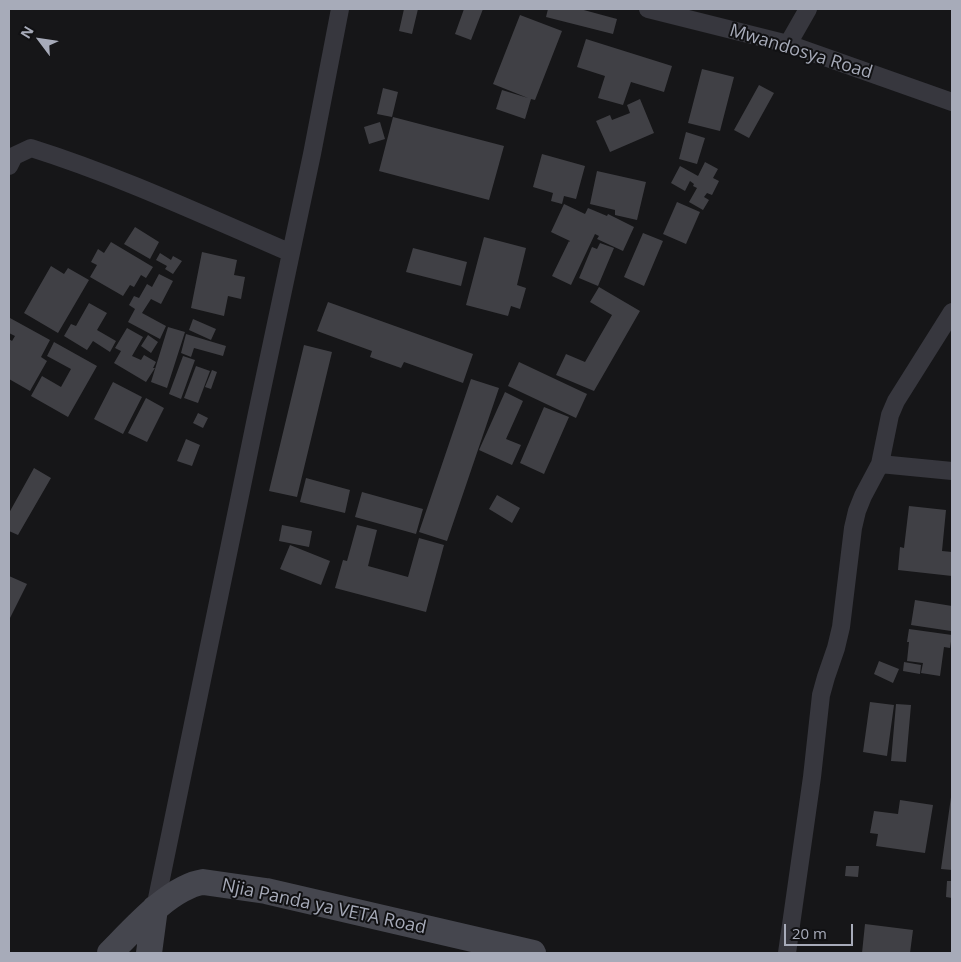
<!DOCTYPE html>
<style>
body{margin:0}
#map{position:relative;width:961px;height:962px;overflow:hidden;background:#161618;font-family:"Open Sans",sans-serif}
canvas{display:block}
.frame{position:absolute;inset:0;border:10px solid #a7abb9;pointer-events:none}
.north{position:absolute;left:15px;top:15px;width:50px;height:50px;-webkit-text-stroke:4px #111113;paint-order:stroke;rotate:301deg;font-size:14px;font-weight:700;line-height:20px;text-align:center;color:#a7abb9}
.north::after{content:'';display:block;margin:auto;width:18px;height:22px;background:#a7abb9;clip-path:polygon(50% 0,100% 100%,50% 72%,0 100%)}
.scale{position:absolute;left:784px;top:924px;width:69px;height:22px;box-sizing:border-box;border:2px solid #a7abb9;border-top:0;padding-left:6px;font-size:15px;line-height:18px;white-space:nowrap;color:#a7abb9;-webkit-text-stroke:4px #111113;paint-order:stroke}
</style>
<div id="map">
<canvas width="961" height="962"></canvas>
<div class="frame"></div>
<div class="north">N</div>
<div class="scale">20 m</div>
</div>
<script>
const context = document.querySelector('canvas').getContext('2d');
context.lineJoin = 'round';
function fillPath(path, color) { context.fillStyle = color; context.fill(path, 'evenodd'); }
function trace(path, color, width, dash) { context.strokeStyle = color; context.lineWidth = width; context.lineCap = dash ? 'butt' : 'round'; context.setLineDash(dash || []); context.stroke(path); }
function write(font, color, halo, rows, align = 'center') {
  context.font = font + ' "Open Sans",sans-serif'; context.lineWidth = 4; context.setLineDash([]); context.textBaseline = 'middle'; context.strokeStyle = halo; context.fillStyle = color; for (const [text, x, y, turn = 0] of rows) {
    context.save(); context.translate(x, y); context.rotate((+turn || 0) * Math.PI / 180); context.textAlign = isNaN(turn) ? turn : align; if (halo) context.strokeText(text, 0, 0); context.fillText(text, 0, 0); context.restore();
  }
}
const building = new Path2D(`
 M404,9H418L412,34L399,31Z
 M464,9H483L471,40L455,34Z
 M548,9H580L617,19L613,34L546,17Z
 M520,15L562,31L535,100L531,99L525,119L496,109L502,90L528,98L493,84Z
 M586,39L672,66L664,92L631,82L623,105L598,98L605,76L577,67Z
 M702,69L734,77L720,131L688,123Z
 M759,85L774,93L749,138L734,130Z
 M383,88L398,92L392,117L377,114Z
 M640,99L654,133L610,152L596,121L610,115L612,120L630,113L627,105Z
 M393,117L504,146L489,200L379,171Z
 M380,122L385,139L369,144L364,127Z
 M686,132L705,138L697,164L679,159Z
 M542,154L585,166L576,199L564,196L562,204L551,201L553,193L533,187Z
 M705,162L718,169L713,178L719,181L712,195L707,193L704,197L709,200L703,210L689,202L697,188L693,186L694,184L690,181L685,191L671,183L680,166L698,176Z
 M597,171L646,182L637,220L615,215V210L590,204Z
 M677,202L700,212L686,244L663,234Z
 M564,204L585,214L588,208L607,216L608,214L634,227L623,251L597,239L599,236L595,234L571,285L552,276L569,241L570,242V241L551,232Z
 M135,227L159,242L150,259L124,244Z
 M643,233L663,241L644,286L624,277Z
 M484,237L526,248L517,285L526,288L520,309L511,306L508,316L466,305Z
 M111,242L153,267L146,278L141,275L134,287L130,285L123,296L90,277L97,265L91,262L98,249L104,253Z
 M600,243L614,248L598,286L579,278L592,247L597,249Z
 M413,248L467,262L461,286L406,272Z
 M202,252L237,260L234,275L245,277L241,299L228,296L224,316L191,308Z
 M160,253L171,260L173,256L182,261L173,274L165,269L167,266L156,260Z
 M51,266L64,274L68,268L89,280L58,333L24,313Z
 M159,274L173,281L161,304L151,299L142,313L166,326L160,339L128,322L135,309L129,305L134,296L139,298L147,284L152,287Z
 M599,287L640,311L594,391L556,375L566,354L585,362L612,315L590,302Z
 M328,302L473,354L463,383L404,362L401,368L370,357L372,351L317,331Z
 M89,303L107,313L97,330L116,341L110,352L93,341L87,350L64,336L71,324L76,326Z
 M10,318L50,340L41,357L47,361L30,391L9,379V339L12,341L15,336L9,333V320Z
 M193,319L216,329L211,340L189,330Z
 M168,327L185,332L167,388L151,382Z
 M127,328L143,337L132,356L141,360L144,355L156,362L153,368H155L146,382L114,363L121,351L115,348Z
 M186,334L226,346L223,356L194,348L191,357L181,353Z
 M148,335L158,342L151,353L141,346Z
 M54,342L97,366L68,417L31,396L42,376L61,387L71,369L47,356Z
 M304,345L332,352L297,497L269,491Z
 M183,356L195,360L181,399L169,394Z
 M519,362L587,394L576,418L508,386Z
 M196,366L210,371L198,403L184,398Z
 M212,370L217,372L211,389L205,387Z
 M471,379L499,388L447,541L419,532Z
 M113,382L142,397L123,434L94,419Z
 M505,392L523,401L506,439L521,445L512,465L479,450Z
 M146,398L164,408L147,442L128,433Z
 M544,407L569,417L544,474L520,463Z
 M198,413L208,418L203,428L193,423Z
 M186,439L200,445L192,466L177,461Z
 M34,468L51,478L18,535L9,531V513Z
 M306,478L350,490L345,513L300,502Z
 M362,492L423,509L416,534L355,517Z
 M497,495L520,508L512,523L489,509Z
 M909,506L946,510L942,551L952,552V576L898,570L900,547L904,548Z
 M282,525L312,531L309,547L279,541Z
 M357,525L377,530L368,566L408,577L419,538L444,545L426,612L335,588L343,560L347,561Z
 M290,545L330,561L321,585L280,569Z
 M9,576L27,584L9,620Z
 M915,600L952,606L951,631L911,625Z
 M909,629L952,635L950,648L944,647L940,676L921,673L923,663L907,661L909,642H907Z
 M879,661L899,669L893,683L874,674Z
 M904,662L921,665L920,674L903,671Z
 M870,702L894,705L887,756L863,752Z
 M896,704L911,705L906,762L891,761Z
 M951,797H952V870L941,869Z
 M900,800L933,805L925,853L876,846L878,834L870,833L874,811L898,814Z
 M846,866H859L858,877L845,876Z
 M947,881H952V898L946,897Z
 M865,924L913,930L910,953H862Z`);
const street = new Path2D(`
 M648,9L788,44L952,102
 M788,44L808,9
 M9,166L14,156L31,148C120,176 205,216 291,253
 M880,464L952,471
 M155,908L257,413L312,154L340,9
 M787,953L812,777L821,695L826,677L836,648L841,627L853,528L857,511L863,496L880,464L890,415L896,401L952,312`);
const secondary = new Path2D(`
 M110,953C133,930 170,887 203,882L266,891L533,953
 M149,953L155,908`);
const streetNames = [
 ["Mwandosya Road",801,52,17],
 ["Njia Panda ya VETA Road",324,907,12]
];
fillPath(building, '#404045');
trace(street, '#37373e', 18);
trace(secondary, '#45464e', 26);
write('18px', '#a7abb9', '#111113', streetNames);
</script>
